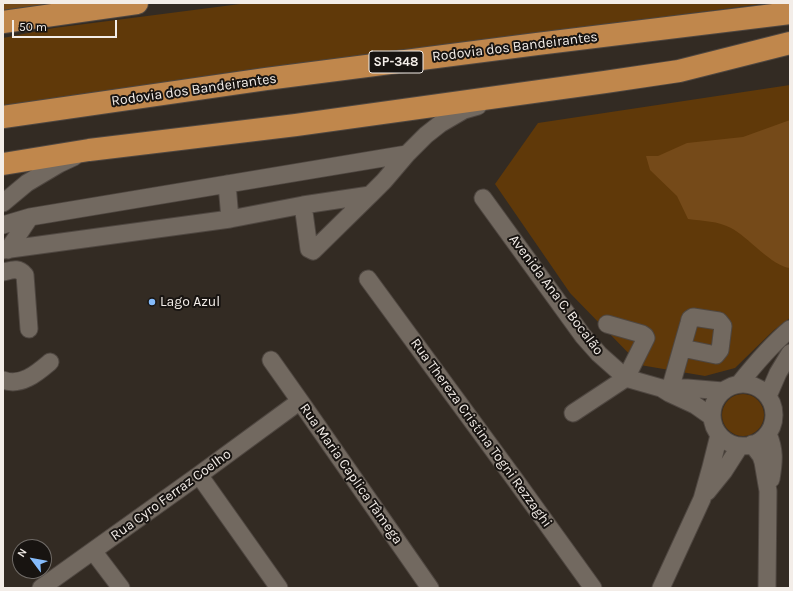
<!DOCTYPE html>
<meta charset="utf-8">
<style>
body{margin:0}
#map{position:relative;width:793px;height:591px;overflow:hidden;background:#332b23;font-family:Karla,sans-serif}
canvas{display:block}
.frame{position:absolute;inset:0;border:4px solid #f3ede8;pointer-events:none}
.north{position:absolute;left:12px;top:539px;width:40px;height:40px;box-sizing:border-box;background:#181411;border:1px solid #706b67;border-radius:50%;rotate:302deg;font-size:11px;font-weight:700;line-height:16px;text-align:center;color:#f3ede8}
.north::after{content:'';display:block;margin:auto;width:14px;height:18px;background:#85bbfb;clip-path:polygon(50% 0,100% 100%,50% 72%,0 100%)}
.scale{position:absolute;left:12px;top:20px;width:105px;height:18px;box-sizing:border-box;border:2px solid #f3ede8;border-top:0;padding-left:5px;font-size:12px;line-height:14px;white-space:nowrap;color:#f3ede8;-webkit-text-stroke:3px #181411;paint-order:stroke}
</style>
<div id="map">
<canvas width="793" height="591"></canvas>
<div class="frame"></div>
<div class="north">N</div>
<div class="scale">50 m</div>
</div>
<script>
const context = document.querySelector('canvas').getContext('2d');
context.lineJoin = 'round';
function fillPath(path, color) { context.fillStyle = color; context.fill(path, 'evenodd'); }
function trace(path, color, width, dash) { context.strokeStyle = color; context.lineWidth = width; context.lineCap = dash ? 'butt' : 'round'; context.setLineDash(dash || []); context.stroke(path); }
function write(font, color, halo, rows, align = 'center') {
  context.font = font + ' Karla,sans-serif'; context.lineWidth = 4; context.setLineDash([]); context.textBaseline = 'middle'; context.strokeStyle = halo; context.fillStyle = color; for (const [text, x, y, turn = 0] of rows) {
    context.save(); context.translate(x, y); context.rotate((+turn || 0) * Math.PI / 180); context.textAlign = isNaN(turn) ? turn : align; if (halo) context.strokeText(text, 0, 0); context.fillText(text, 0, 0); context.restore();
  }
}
const green = new Path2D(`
 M248,3H768L486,41L232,72L3,107V38L54,28Z
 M790,85V318L774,330L735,368L705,376L640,365L570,293L495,184L538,123Z
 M722 415a21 21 0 1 1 42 0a21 21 0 1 1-42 0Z`);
const forest = new Path2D(`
 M3,3H50L3,17Z
 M790,120V268C773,267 747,236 731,228C718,221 703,221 688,219L677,196L650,170L646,156H658L687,143L743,137Z`);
const minor = new Path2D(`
 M227,184L230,219
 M483,198L583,336L599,354L626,378L661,388L669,393L695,405L712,417
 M3,203L27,183L59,164L74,157
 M303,205L309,249L313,251L370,195
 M3,225L30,217L407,154
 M3,250L230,219L303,205L370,195L384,181L407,154L426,135L440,124L464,110L478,106
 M8,250L30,217
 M3,272C12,270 18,267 25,275L29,329
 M368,279L516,481L593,588
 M271,360L300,401L430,588
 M3,380C21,387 37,373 50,362
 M739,384C755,364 771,345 790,329
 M712 415a31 31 0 1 1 62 0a31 31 0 1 1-62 0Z
 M665,388H687L723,391
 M669,393L689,323L690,319L693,317L719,321L723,326L720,350L716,355L682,348
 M768,396L778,373L790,353
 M573,413L626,378L646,338L645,336L642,334L607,324
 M768,434C775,450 774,461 771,479
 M752,444L761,456L763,462L768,491L767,588
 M199,475L279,588
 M707,492L724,471L740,446
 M93,551L121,588
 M41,588L199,475L300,401
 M661,588L702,499L711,467L719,435`);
const highway = new Path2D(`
 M3,22L137,3
 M3,117L266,79L537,44L790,13
 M3,164L89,150L296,125L605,82L679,71L790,43`);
const markers = [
 [152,302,4,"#85bbfb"]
];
const shields = [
 [396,62,54]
];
const shieldNames = [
 ["SP-348",396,62]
];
const streetNames = [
 ["Rodovia dos Bandeirantes",515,47,-7],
 ["Rodovia dos Bandeirantes",194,90,-8],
 ["Avenida Ana C. Bocalão",556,295,53],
 ["Rua Thereza Cristina Togni Rezzaghi",481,433,54],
 ["Rua Maria Caplica Tâmega",351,474,55],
 ["Rua Cyro Ferraz Coelho",171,495,-36]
];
const poiNames = [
 ["Lago Azul",160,302]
];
fillPath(green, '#603909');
fillPath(forest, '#754a19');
trace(minor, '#4f4741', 19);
trace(highway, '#4f4741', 24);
trace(minor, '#726960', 17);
trace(highway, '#c0874c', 22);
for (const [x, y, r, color] of markers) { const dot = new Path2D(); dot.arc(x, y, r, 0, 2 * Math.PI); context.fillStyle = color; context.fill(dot); trace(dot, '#181411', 1.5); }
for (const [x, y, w] of shields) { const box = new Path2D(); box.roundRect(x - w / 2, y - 11, w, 22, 3); context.fillStyle = '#181411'; context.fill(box); trace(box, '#f3ede8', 1); }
write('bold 13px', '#f3ede8', null, shieldNames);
write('14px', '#f3ede8', '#181411', streetNames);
write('14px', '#f3ede8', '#181411', poiNames, 'left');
</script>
